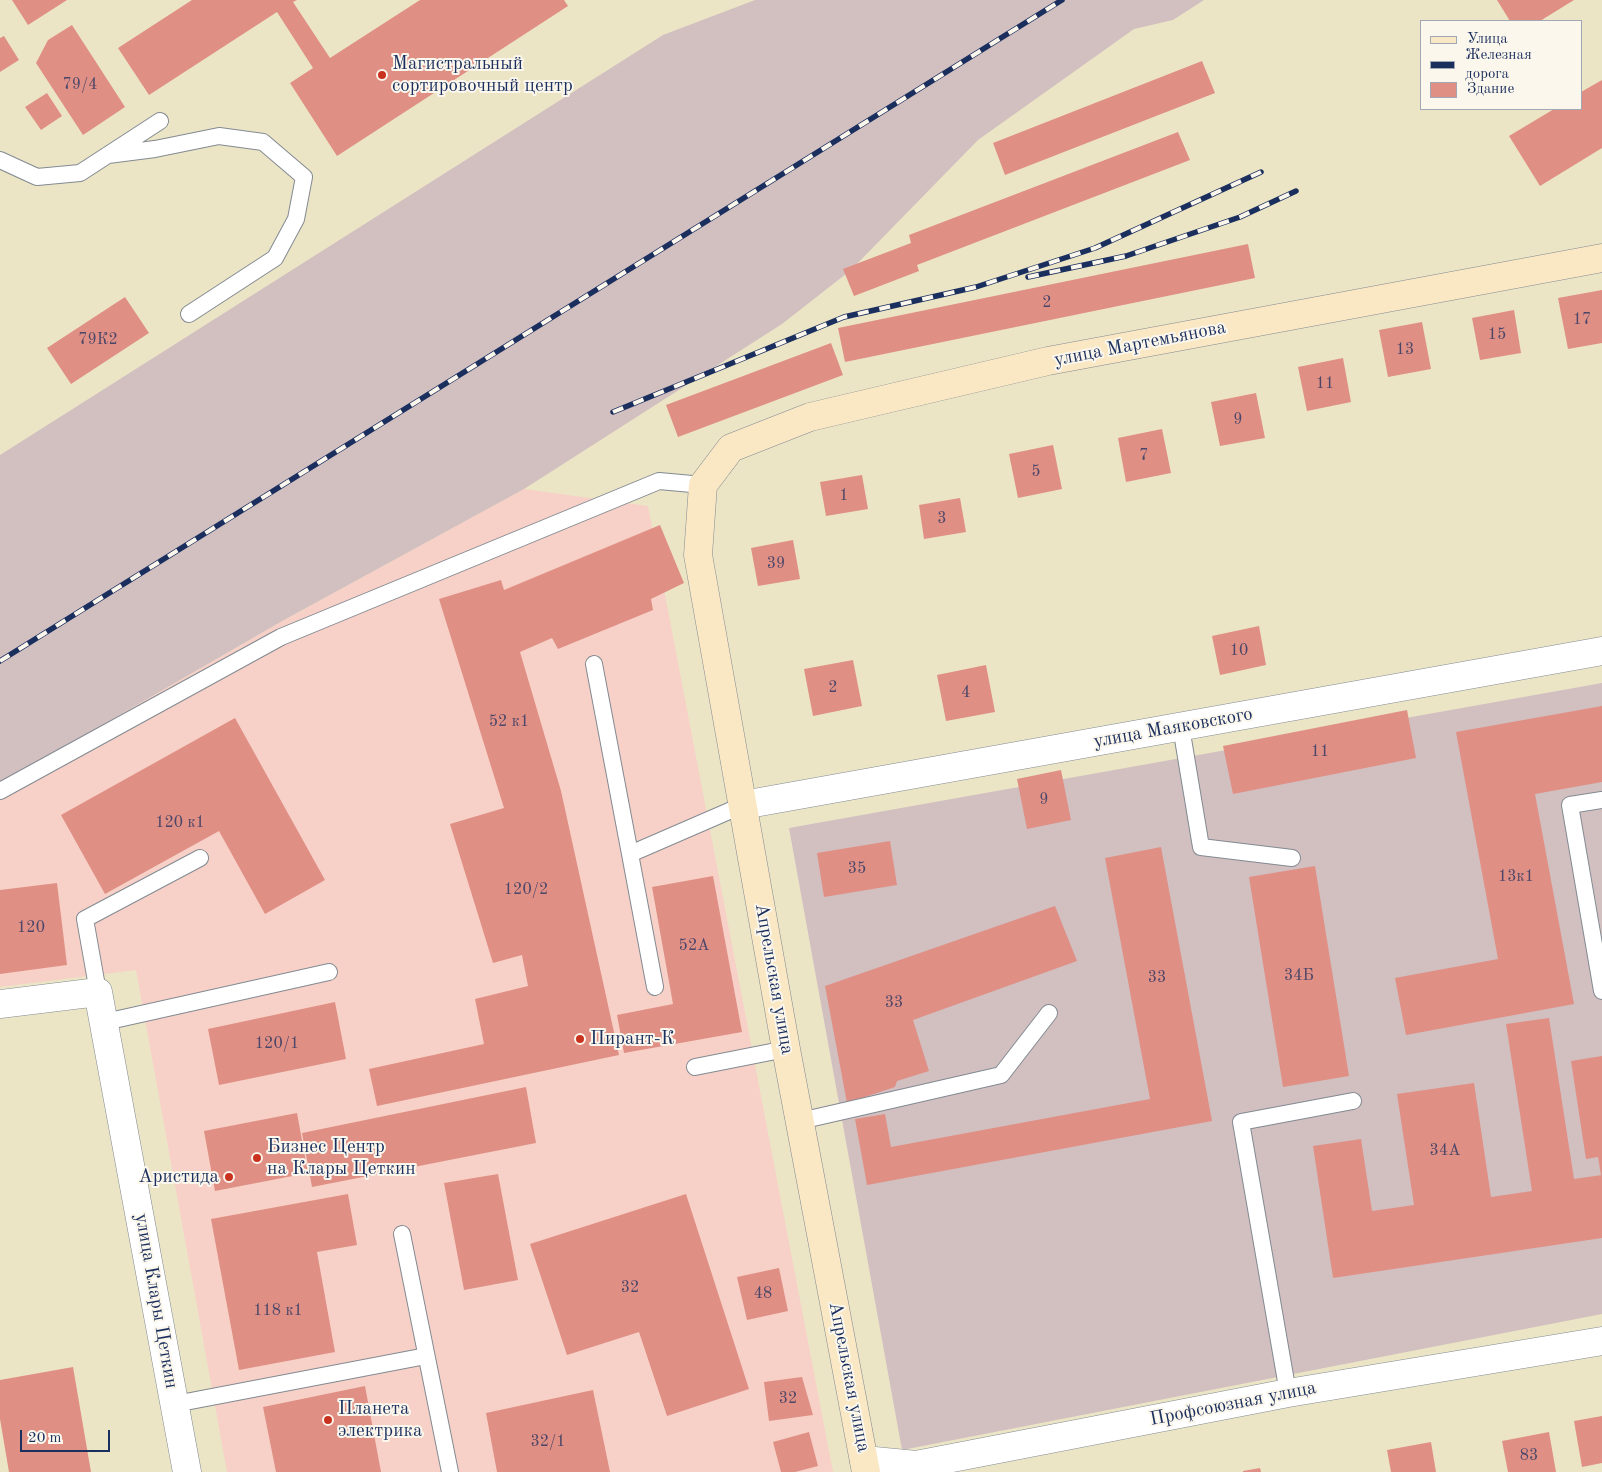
<!DOCTYPE html>
<meta charset="utf-8">
<style>
body{margin:0}
#map{position:relative;width:1602px;height:1472px;overflow:hidden;background:#ebe5c6;font-family:"Old Standard TT",serif}
canvas{display:block}
.legend{position:absolute;left:1420px;top:20px;width:162px;height:90px;box-sizing:border-box;background:#fbf7ec;border:1px solid #a1a7b3;margin:0;padding:6px 9px;list-style:none;font-size:15px;color:#1b2f5e}
.legend li{display:flex;align-items:center;gap:10px;height:25px}
.legend b{width:25px;border:1px solid #a1a7b3}
.scale{position:absolute;left:20px;top:1430px;width:90px;height:22px;box-sizing:border-box;border:2px solid #1b2f5e;border-top:0;padding-left:6px;font-size:15px;line-height:18px;white-space:nowrap;color:#1b2f5e;-webkit-text-stroke:4px #fbf7ec;paint-order:stroke}
</style>
<div id="map">
<canvas width="1602" height="1472"></canvas>
<ul class="legend">
<li><b style="height:6px;background:#fae7c3"></b>Улица</li>
<li><b style="height:6px;background:#1b2f5e"></b>Железная дорога</li>
<li><b style="height:14px;background:#e08f85"></b>Здание</li>
</ul>
<div class="scale">20 m</div>
</div>
<script>
const context = document.querySelector('canvas').getContext('2d');
context.lineJoin = 'round';
function fillPath(path, color) { context.fillStyle = color; context.fill(path, 'evenodd'); }
function trace(path, color, width, dash) { context.strokeStyle = color; context.lineWidth = width; context.lineCap = dash ? 'butt' : 'round'; context.setLineDash(dash || []); context.stroke(path); }
function write(font, color, halo, rows, align = 'center') {
  context.font = font + ' "Old Standard TT",serif'; context.lineWidth = 4; context.setLineDash([]); context.textBaseline = 'middle'; context.strokeStyle = halo; context.fillStyle = color; for (const [text, x, y, turn = 0] of rows) {
    context.save(); context.translate(x, y); context.rotate((+turn || 0) * Math.PI / 180); context.textAlign = isNaN(turn) ? turn : align; if (halo) context.strokeText(text, 0, 0); context.fillText(text, 0, 0); context.restore();
  }
}
const built = new Path2D(`
 M524,489L648,506L833,1472H227L136,970L0,987V784L284,620Z`);
const industrial = new Path2D(`
 M755,0H1204L1173,20L1134,29L978,140L851,270L782,324L524,489L284,620L0,784V455L663,35Z
 M1602,683V1314L902,1450L789,828Z`);
const building = new Path2D(`
 M12,0H67L28,25Z
 M192,0H297L293,2L330,58L420,0H564L568,6L337,156L290,83L313,68L277,12L149,95L118,48Z
 M1497,0H1574L1540,21H1510Z
 M72,25L125,107L83,135L36,63L48,40Z
 M4,36L19,60L0,72V38Z
 M1202,61L1215,93L1005,175L993,143Z
 M1602,80V148L1540,186L1509,136L1554,109H1581V92Z
 M47,93L62,116L41,130L25,107Z
 M1178,132L1190,160L917,265L919,271L854,296L843,269L911,243L909,235Z
 M1248,244L1255,278L845,362L838,328Z
 M1602,290V343L1568,349L1558,298Z
 M125,297L149,333L71,384L47,348Z
 M1514,310L1521,353L1480,360L1472,318Z
 M1422,322L1431,369L1388,377L1379,330Z
 M831,343L843,375L678,437L666,405Z
 M1343,358L1351,402L1307,411L1298,367Z
 M1256,393L1265,438L1220,446L1211,402Z
 M1162,429L1171,473L1126,482L1118,438Z
 M1053,445L1062,489L1018,498L1009,454Z
 M862,475L868,509L826,516L820,482Z
 M960,498L966,532L924,539L919,505Z
 M660,525L684,583L651,599L653,610L558,649L552,638L520,652L561,791L619,1055L377,1106L369,1069L484,1044L475,999L528,986L522,955L493,963L450,824L504,808L439,599L501,580L504,590Z
 M793,540L800,579L758,586L751,548Z
 M1259,626L1266,665L1220,675L1212,636Z
 M853,660L862,706L813,716L804,669Z
 M986,665L995,712L946,721L937,675Z
 M1602,706V782L1535,794L1574,1004L1406,1035L1395,978L1498,959L1456,732Z
 M1407,710L1416,758L1233,794L1223,746Z
 M235,718L325,880L265,914L219,831L105,894L61,815Z
 M1061,770L1071,820L1027,829L1017,779Z
 M890,841L897,885L824,897L817,853Z
 M1161,847L1212,1121L867,1185L855,1119L885,1114L891,1147L1150,1099L1105,858Z
 M1315,866L1349,1076L1283,1087L1249,877Z
 M713,876L742,1032L624,1053L617,1015L673,1004L652,887Z
 M57,883L67,965L0,974V890Z
 M1055,906L1077,961L913,1020L929,1071L897,1081L895,1087L847,1103L825,986Z
 M335,1002L346,1059L219,1085L208,1029Z
 M1549,1018L1574,1179L1602,1175V1238L1333,1278L1313,1146L1361,1139L1372,1211L1414,1205L1397,1094L1474,1083L1491,1197L1532,1191L1506,1024Z
 M1602,1056V1175H1601L1598,1157L1586,1159L1571,1061Z
 M526,1087L536,1143L312,1187L302,1133Z
 M297,1113L308,1173L215,1191L204,1131Z
 M498,1174L518,1280L464,1290L444,1183Z
 M348,1194L357,1245L317,1252L335,1352L239,1370L211,1219Z
 M686,1194L749,1389L667,1416L639,1332L567,1355L530,1244Z
 M779,1268L788,1311L747,1320L737,1277Z
 M73,1367L91,1472H9L0,1419V1380Z
 M802,1377L813,1415L769,1421L764,1382Z
 M365,1386L381,1472H276L263,1407Z
 M593,1390L610,1472H497L486,1413Z
 M1602,1416V1463L1582,1467L1574,1421Z
 M809,1432L818,1466L795,1472H781L773,1442Z
 M1549,1432L1556,1472H1508L1502,1441Z
 M1431,1442L1436,1472H1391L1387,1450Z
 M1260,1468L1261,1472H1243V1471Z`);
const lane = new Path2D(`
 M108,155L155,149L219,136L263,142L304,177L296,219L275,258L189,314
 M0,160L37,177L80,173L160,121
 M594,664L630,854L743,805
 M1181,727L1201,847L1292,858
 M0,791L281,637L659,481L703,485
 M1602,800L1570,805L1602,991
 M630,854L655,987
 M98,992L85,919L200,858
 M105,1022L329,972
 M695,1067L786,1049
 M800,1121L1001,1075L1049,1013
 M402,1234L450,1472
 M1288,1393L1241,1122L1353,1101
 M175,1404L426,1356`);
const street = new Path2D(`
 M743,805L1602,651
 M0,1004L98,992L187,1472
 M864,1460L916,1465L1288,1393L1602,1341`);
const secondary = new Path2D(`
 M866,1472L786,1049L698,555L703,485L731,448L810,417L1048,361L1602,258`);
const rail = new Path2D(`
 M1028,277L1126,256L1240,217L1296,191
 M613,412L844,317L976,287L1095,248L1261,172
 M0,661L1062,0`);
const markers = [
 [382,75,5,"#c8321e"],
 [580,1039,5,"#c8321e"],
 [257,1158,5,"#c8321e"],
 [229,1177,5,"#c8321e"],
 [328,1420,5,"#c8321e"]
];
const numberNames = [
 ["79/4",80,85],
 ["2",1047,303],
 ["17",1582,320],
 ["15",1497,335],
 ["79К2",98,340],
 ["13",1405,350],
 ["11",1325,384],
 ["9",1238,420],
 ["7",1144,456],
 ["5",1036,472],
 ["1",844,496],
 ["3",942,519],
 ["39",776,564],
 ["10",1239,651],
 ["2",833,688],
 ["4",966,693],
 ["52 к1",509,722],
 ["11",1320,752],
 ["9",1044,800],
 ["120 к1",180,823],
 ["35",857,869],
 ["13к1",1516,877],
 ["120/2",526,890],
 ["120",31,928],
 ["52А",694,946],
 ["34Б",1299,976],
 ["33",1157,978],
 ["33",894,1003],
 ["120/1",277,1044],
 ["34А",1445,1151],
 ["32",630,1288],
 ["48",763,1294],
 ["118 к1",278,1311],
 ["32",788,1399],
 ["32/1",548,1442],
 ["83",1529,1456]
];
const poiNames = [
 ["Магистральный",392,64],
 ["сортировочный центр",392,86],
 ["Пирант-К",590,1039],
 ["Бизнес Центр",267,1147],
 ["на Клары Цеткин",267,1169],
 ["Аристида",219,1177,"right"],
 ["Планета",338,1409],
 ["электрика",338,1431]
];
const streetNames = [
 ["улица Мартемьянова",1140,344,-11],
 ["улица Маяковского",1173,728,-10],
 ["Апрельская улица",774,979,80],
 ["улица Клары Цеткин",156,1301,80],
 ["Апрельская улица",849,1377,79],
 ["Профсоюзная улица",1233,1404,-11]
];
fillPath(built, '#f7d1c7');
fillPath(industrial, '#d2bfc0');
fillPath(building, '#e08f85');
trace(lane, '#838a92', 18);
trace(street, '#838a92', 29);
trace(secondary, '#838a92', 29);
trace(lane, '#fff', 16);
trace(street, '#fff', 28);
trace(secondary, '#fae7c3', 28);
trace(rail, '#1b2f5e', 5.5);
trace(rail, '#fbf7ec', 4, [11]);
for (const [x, y, r, color] of markers) { const dot = new Path2D(); dot.arc(x, y, r, 0, 2 * Math.PI); context.fillStyle = color; context.fill(dot); trace(dot, '#fbf7ec', 2); }
write('16px', '#4c4768', null, numberNames);
write('19px', '#1b2f5e', '#fbf7ec', poiNames, 'left');
write('19px', '#1b2f5e', '#fbf7ec', streetNames);
</script>
